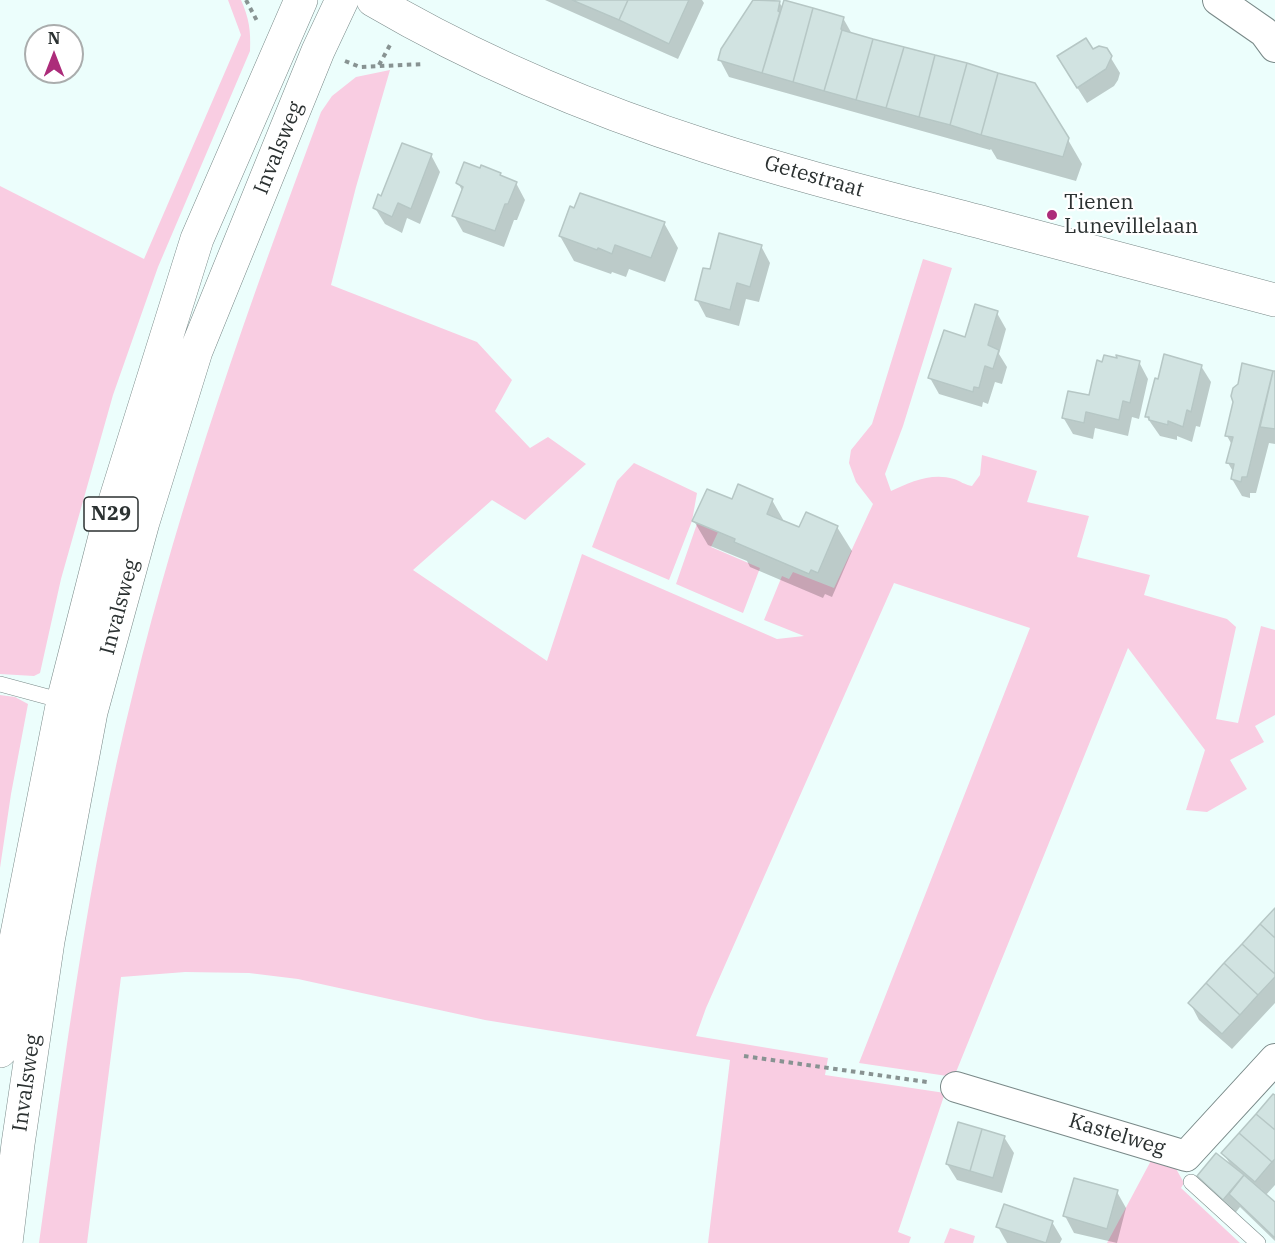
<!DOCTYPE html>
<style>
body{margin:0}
#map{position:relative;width:1275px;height:1243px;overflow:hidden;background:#ecfefc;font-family:"IBM Plex Serif",serif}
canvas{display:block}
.north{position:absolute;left:24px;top:24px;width:60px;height:60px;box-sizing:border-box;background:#fff;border:2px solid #aaadad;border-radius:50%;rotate:0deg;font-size:16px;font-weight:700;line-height:24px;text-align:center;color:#2b3131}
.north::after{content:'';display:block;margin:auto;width:21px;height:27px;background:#ac2c7a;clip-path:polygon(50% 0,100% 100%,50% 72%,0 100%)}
</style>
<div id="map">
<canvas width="1275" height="1243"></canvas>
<div class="north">N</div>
</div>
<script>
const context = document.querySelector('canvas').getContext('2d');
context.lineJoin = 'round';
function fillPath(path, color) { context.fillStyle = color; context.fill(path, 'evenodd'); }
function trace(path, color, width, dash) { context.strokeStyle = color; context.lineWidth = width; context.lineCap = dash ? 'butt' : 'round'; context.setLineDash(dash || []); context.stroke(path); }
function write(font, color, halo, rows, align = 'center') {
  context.font = font + ' "IBM Plex Serif",serif'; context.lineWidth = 4.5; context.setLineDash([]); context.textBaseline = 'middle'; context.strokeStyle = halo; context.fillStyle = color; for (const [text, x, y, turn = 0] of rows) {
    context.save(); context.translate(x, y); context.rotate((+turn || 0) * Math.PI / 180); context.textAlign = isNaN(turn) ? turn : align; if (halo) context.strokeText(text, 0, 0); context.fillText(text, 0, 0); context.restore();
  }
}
const green = new Path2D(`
 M228,0H241C249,18 251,31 250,51L158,267L113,395L61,579L40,673L34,676L0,674V186L144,259L241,35Z
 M390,70L356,187L331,285L477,342L512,380L495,411L530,448L548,437L586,464L525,520L492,500L413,570L547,661L582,554L777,639L804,636L764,620L782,576L789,579L793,572L834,588L873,504L856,482L849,463L851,450L872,424L923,259L952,268L903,426L885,474L891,491C910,482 932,472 954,479C960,481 965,485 972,486L980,475L982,455L1037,471L1027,502L1089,516L1077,557L1150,575L1144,595L1227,619L1236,627L1216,719L1238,723L1261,626L1275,630V715L1255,726L1264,742L1230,760L1247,789L1207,812L1186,810L1205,750L1128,648L954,1077L859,1063L1030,628L894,583L706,1008L696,1036L828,1058L825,1075L945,1093L898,1232L911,1237L909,1243H708L730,1060L485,1020L298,979L249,973L185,972L121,977L87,1243H39C65,1059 88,873 133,693C181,495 250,302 321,112L332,96L356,77Z
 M634,463L697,493L692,521L669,580L592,547L617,481Z
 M698,521L719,530L711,547L760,568L743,613L676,584Z
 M0,695L15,697L28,704L11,794L0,868Z
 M1154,1155L1174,1165L1184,1183L1181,1188L1240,1243H1107Z
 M950,1228L975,1236L973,1243H944Z`);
const shadow = new Path2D(`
 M545,0H702L704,3L678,59Z
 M754,0H772L779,2L783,8L843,18L852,34L1067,138L1082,164L1076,181L997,159L991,149L990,150L729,77L720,60Z
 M1106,50L1120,73L1118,80L1114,86L1087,103L1068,73L1093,51Z
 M431,155L440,172L420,224L407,218L402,233L385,224L375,208L382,198Z
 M500,174L502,178L516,183L525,200L517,220H514L504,247L463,232L454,216L463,192L458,183Z
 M664,223L678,248L665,282L629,269L626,277L612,272L611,274L574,261L560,236Z
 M761,246L770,263L759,302L746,299L739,326L706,317L697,300L711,271Z
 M997,313L1006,329L999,354L1007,367L1002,384L995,382L988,404L983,402L982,407L939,394L930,378Z
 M1139,362L1148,379L1139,419L1132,417L1128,436L1095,428L1093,439L1073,434L1063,417Z
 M1244,364L1275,373V444L1269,443L1256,493H1250V498L1242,496L1232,479L1234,473L1228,463L1232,445L1227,436Z
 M1201,366L1211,382L1200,427L1196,426L1192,442L1177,436V440L1160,436L1146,416Z
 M772,500L785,523L800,529L837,527L852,551L832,597L825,594L823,598L750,567L747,561L708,545L694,521L733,501Z
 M1275,911V1003L1232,1049L1199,1020L1190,1003Z
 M1275,1094V1185L1265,1196L1275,1205V1241L1240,1207L1233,1216L1208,1193L1198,1176L1232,1167L1223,1153Z
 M1004,1137L1014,1153L1002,1193L957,1180L947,1164Z
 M1117,1192L1126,1208L1117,1243L1074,1233L1065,1216Z
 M1052,1222L1062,1239L1060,1243H1007L998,1227Z`);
const building = new Path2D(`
 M572,0H628L619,20Z
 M628,0H689L669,44L619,20Z
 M753,0L780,1L778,11L780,12L762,73L718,60L721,49Z
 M784,0L813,8L793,82L762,73Z
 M813,8L844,17L841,29L842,30L824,91L793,82Z
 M842,30L873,39L856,100L824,91Z
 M1086,38L1093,49L1099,46L1107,48L1112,56L1106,69L1077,88L1057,56Z
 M873,39L904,47L886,108L856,100Z
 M904,47L935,55L919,117L886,108Z
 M935,55L967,63L950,125L919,117Z
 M967,63L998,73L981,135L950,125Z
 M998,73L1035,83L1069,138L1063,157L981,135Z
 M402,143L432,154L411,209L398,203L392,217L373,208L378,194L381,196Z
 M464,162L480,168L481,165L501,173L500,175L517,182L508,204H505L495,231L452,216L463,187L456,183Z
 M580,193L665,222L651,258L615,245L612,254L598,248L597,250L559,236L570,206L574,208Z
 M719,233L762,245L750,287L737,283L730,310L695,300L703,268L710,269Z
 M975,304L998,311L988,345L999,350L993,369L985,366L979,388L974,387L973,392L928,378L944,330L965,337Z
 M1164,354L1202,365L1191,412L1187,410L1183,427L1168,421V425L1149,420V417H1145L1155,378L1158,379Z
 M1104,355L1117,358L1116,355L1140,361L1130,403L1123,401L1119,420L1086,412L1084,423L1062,418L1068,391L1089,395L1097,360L1102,362Z
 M1242,363L1273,371L1247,477H1242L1241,482L1231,479L1234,464L1226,463L1233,437L1225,436L1233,402L1231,396L1233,388L1238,384Z
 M1273,371H1275V429L1260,427Z
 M738,484L773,499L767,514L799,527L806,512L838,526L818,573L811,570L809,574L734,542L735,539L692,521L707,489L732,499Z
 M1275,908V938L1260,924Z
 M1260,924L1275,938V974L1242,944Z
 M1242,944L1275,974V977L1258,995L1224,963Z
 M1224,963L1258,995L1240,1015L1206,983Z
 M1206,983L1240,1015L1222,1034L1188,1003Z
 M1273,1094L1275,1095V1130L1256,1114Z
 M1256,1114L1275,1130V1159L1272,1162L1239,1133Z
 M958,1122L982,1129L970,1171L946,1164Z
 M982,1129L1005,1136L993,1178L970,1171Z
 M1239,1133L1272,1162L1255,1182L1221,1153Z
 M1216,1153L1244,1175L1223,1200L1197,1176Z
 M1244,1175L1275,1202V1238L1229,1194Z
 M1074,1178L1118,1190L1107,1229L1063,1216Z
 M1004,1204L1053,1221L1046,1243L996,1227Z`);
const path = new Path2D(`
 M246,0L257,21
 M345,61L360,67L424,64
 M379,65L390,45
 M744,1056L927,1082`);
const service = new Path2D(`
 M0,684L63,701
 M1191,1182L1258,1243`);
const minor = new Path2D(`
 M1218,0L1264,32L1275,47
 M956,1087L1186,1156L1275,1059`);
const tertiary = new Path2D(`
 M373,0C477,61 591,109 706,146C798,176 893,199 988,224C1084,249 1179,275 1275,300`);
const primary = new Path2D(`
 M0,1051L16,939L63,701L110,517L197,239L301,0
 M6,1243L18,1144L48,941L91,712L143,522L196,351L318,51L342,0`);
const markers = [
 [1052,215,6,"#ac2c7a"]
];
const shields = [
 [111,514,54]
];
const shieldNames = [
 ["N29",111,514]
];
const streetNames = [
 ["Invalsweg",279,148,-68],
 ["Getestraat",814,177,16],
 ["Invalsweg",120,607,-75],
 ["Invalsweg",27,1083,-82],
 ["Kastelweg",1117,1135,17]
];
const poiNames = [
 ["Tienen",1064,203],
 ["Lunevillelaan",1064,227]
];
fillPath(green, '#f9cde2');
fillPath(shadow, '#0003');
fillPath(building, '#d1e3e1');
trace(building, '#b6c7c5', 1.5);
trace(service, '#798988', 16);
trace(minor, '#798988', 32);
trace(tertiary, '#798988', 34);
trace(primary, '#798988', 34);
trace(path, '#889392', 4, [4.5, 4.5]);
trace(service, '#fff', 15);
trace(minor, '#fff', 30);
trace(tertiary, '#fff', 33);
trace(primary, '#fff', 33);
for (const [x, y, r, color] of markers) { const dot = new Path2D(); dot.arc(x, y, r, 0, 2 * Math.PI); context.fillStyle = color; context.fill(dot); trace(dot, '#fff', 2); }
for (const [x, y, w] of shields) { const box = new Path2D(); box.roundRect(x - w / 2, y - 17, w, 34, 4.5); context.fillStyle = '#fff'; context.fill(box); trace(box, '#2b3131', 1.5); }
write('bold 20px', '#2b3131', null, shieldNames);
write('21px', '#2b3131', '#fff', streetNames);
write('21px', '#2b3131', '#fff', poiNames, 'left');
</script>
